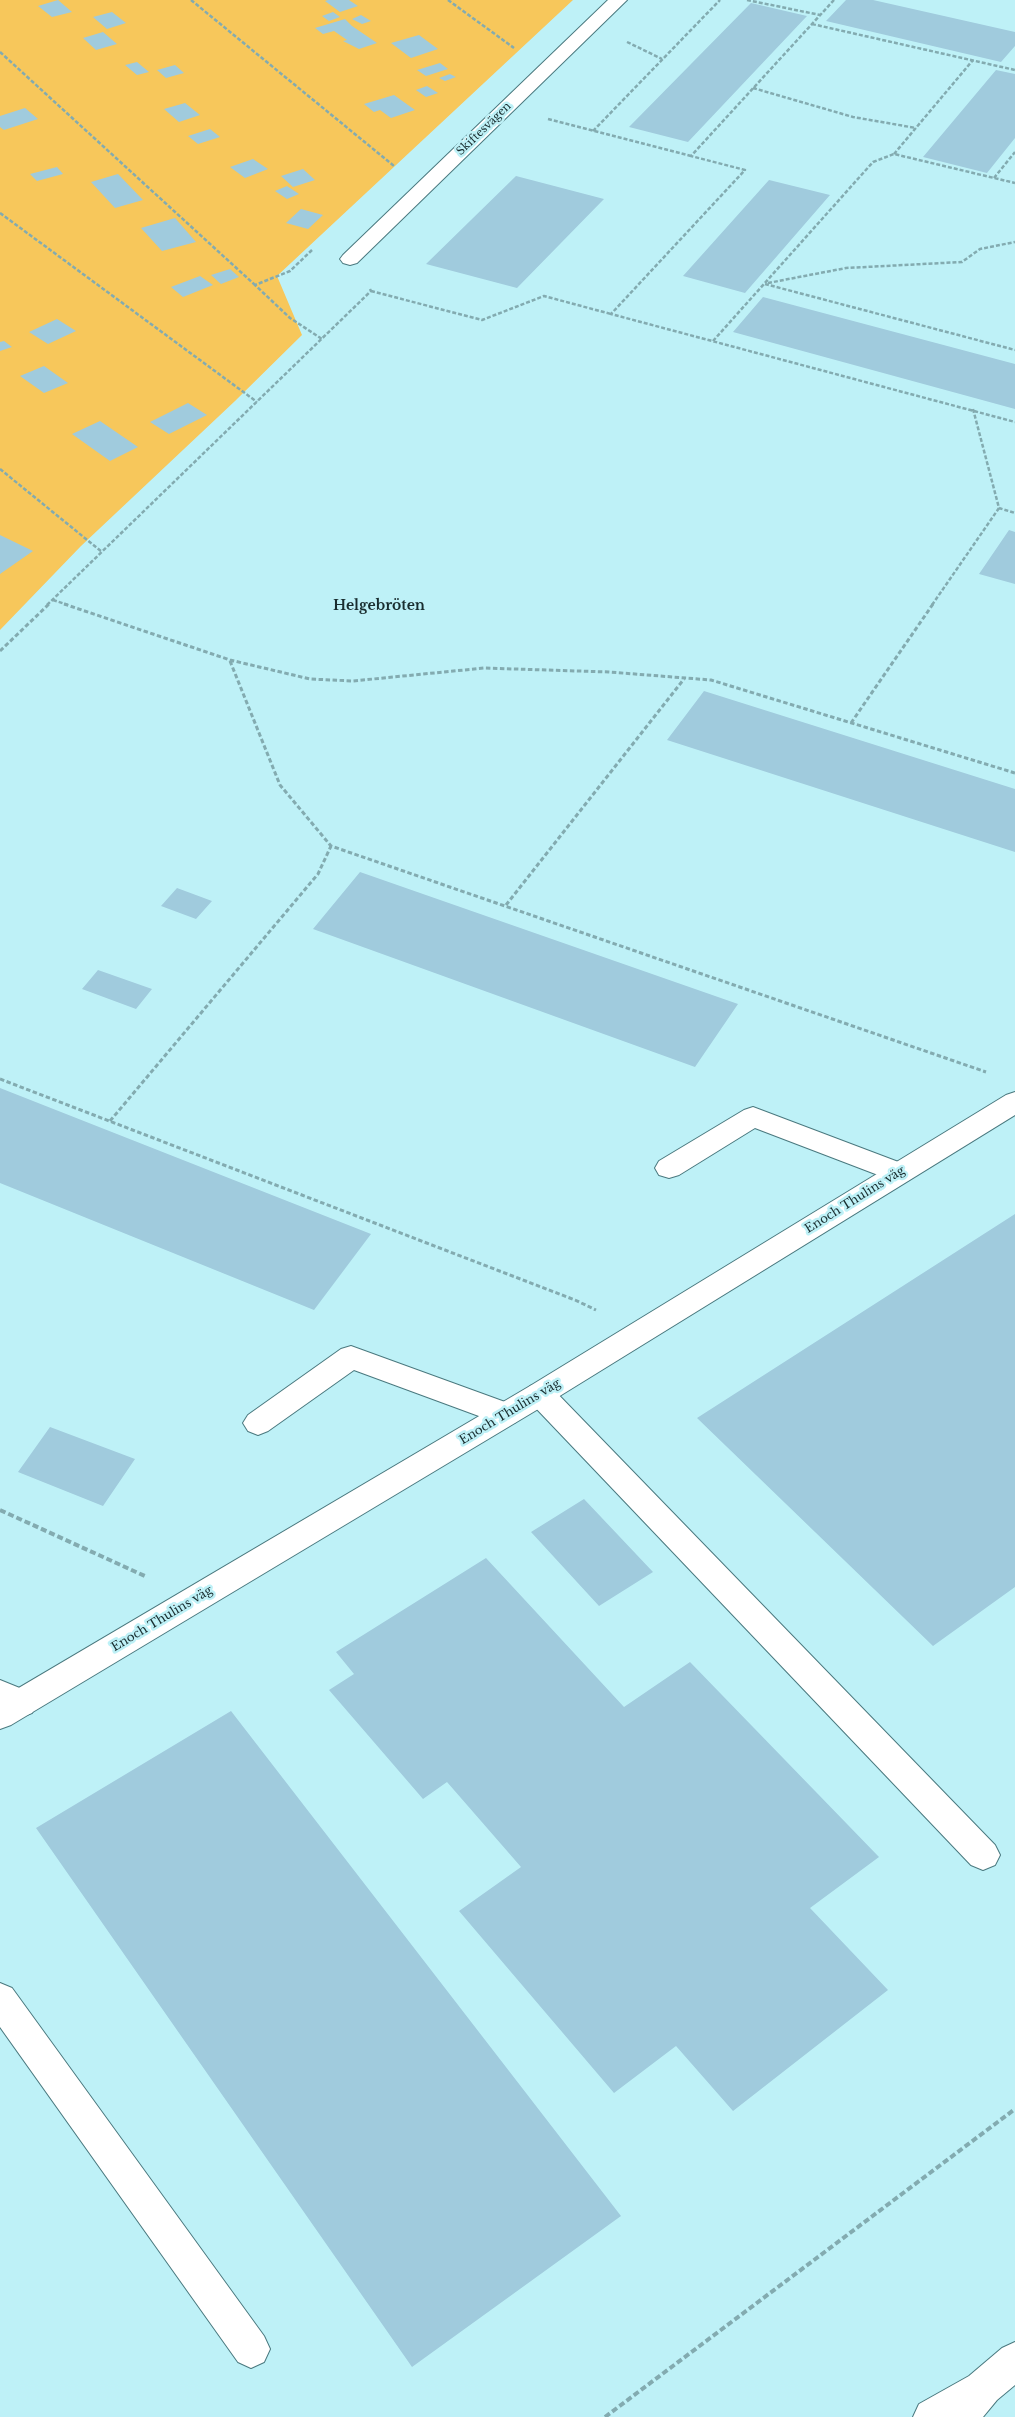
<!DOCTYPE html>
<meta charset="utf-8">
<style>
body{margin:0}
canvas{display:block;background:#bef1f7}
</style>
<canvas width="1015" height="2417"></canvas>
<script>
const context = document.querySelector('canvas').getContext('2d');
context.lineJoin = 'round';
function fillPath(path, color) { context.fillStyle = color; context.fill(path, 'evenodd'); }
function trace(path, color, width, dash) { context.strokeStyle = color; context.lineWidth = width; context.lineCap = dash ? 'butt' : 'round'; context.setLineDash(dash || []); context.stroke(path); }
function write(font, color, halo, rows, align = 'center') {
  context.font = font + ' "Libre Baskerville",serif'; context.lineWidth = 5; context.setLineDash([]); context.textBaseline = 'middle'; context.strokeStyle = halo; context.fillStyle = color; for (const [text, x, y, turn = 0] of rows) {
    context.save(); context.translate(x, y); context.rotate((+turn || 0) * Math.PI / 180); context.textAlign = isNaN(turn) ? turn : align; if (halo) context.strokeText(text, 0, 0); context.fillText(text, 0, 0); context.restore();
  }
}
const green = new Path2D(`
 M0,0H573L277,276L302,335L235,401L81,546L0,630Z`);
const building = new Path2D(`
 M58,0L72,12L52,17L38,6Z
 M328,0H349L358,6L340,12L325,1Z
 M846,0H873L1015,32V46L1001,62L826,21Z
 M751,3L807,16L688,142L629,127Z
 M112,12L126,23L107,29L93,17Z
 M333,12L340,17L329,21L322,16Z
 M361,15L371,21L362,24L352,19Z
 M345,19L352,26L377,43L359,49L343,41L347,40L334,31L323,34L315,28Z
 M103,32L117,44L96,50L83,38Z
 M419,35L438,49L411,58L391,43Z
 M137,62L149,72L137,75L125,65Z
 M440,63L448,69L426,76L417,70Z
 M175,65L184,73L166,78L157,70Z
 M996,70L1015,74V138L987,173L923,157Z
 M450,74L456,77L445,81L439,78Z
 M427,86L438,93L426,97L416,90Z
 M394,95L415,110L391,118L380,110L374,112L364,104Z
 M185,103L200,115L179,122L164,109Z
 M25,108L38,119L4,130L0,127V116Z
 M210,129L220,137L198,144L188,136Z
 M253,159L268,169L245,178L230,167Z
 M57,167L63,174L37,181L30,174Z
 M303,169L315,180L293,187L281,176Z
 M118,174L143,200L115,208L91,182Z
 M516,176L604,199L517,288L426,264Z
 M769,180L830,195L745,293L683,276Z
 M287,186L299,194L287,199L275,191Z
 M301,209L323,215L308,229L286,223Z
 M175,218L196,242L162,251L141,228Z
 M230,269L239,277L221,284L211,275Z
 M200,276L213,285L183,297L171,287Z
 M763,297L1015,364V409L733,332Z
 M57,319L76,331L48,344L29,332Z
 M4,341L12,347L0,351V342Z
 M44,366L68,383L44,393L20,376Z
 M188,403L207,415L169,434L150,422Z
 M100,421L138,447L110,461L72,434Z
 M1009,530L1015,532V584L979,574Z
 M0,535L33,551L0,574Z
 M704,691L1015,789V852L667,740Z
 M360,872L738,1004L695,1067L313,929Z
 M177,888L212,901L196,919L161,906Z
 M98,970L152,989L136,1009L82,989Z
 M0,1088L371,1234L314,1310L0,1183Z
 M1015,1214V1587L933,1646L697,1418Z
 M50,1427L135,1459L103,1506L18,1472Z
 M584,1499L653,1572L599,1606L531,1532Z
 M486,1558L624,1707L690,1662L879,1857L810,1908L888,1990L733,2111L676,2046L614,2093L459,1911L521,1867L447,1782L423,1799L329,1690L354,1674L336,1652Z
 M231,1711L621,2216L412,2367L36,1828Z`);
const pathFar2 = new Path2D(`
 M191,0L394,166
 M448,0L514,48
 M747,0L820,15
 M834,0L691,156L745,170L611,314L1015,422
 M812,24L1015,70
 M627,42L662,59
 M0,52L255,285
 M753,88L853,117L916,128
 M548,119L691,156
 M593,131L720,0
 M894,154L973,60
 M994,178L1015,152
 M0,213L257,402
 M312,250L290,271L255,285L290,318L322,339
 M768,283L846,268L962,262L980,249L1015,242
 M765,284L1015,350
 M371,291L482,320L544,296L611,314
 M713,341L873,162L894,154L1015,183
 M973,409L999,508L1015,513
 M0,469L102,552
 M53,600L68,605
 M47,605L371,291L370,289
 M932,605L999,508`);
const pathFar1 = new Path2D(`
 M64,604L230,660L310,679L353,681L484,668L609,672L711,680L1015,773
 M0,651L49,604
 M230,661L280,785L331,846L986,1072
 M851,723L933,604
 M506,905L684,679
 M0,1079L575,1300L596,1310
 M110,1121L318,874L331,846`);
const path = new Path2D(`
 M0,1510L147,1577
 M605,2417L1015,2109`);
const service = new Path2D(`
 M753,1107L909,1166L913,1173L909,1180L899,1183L755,1128L679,1175L669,1178L659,1175L655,1168L659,1161L744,1110Z
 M351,1346L516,1406L521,1414L516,1422L506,1426L354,1370L268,1431L258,1435L248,1431L243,1423L248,1415L341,1349Z
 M540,1383L550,1386L995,1845L1000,1855L995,1865L983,1870L971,1865L530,1402L525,1394L530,1386Z
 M0,1680L32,1693L37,1703L32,1713L21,1717L0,1708Z
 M0,1983L12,1988L264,2336L270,2349L264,2362L251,2368L238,2362L0,2027Z`);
const minor = new Path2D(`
 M608,0H627L357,263L350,265L343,263L340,259L343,255Z
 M1015,1092V1115L550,1402L11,1725L0,1729V1699L530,1386L1006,1095Z`);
const secondary = new Path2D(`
 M1015,2342V2385L997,2400L983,2417H913L919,2404L969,2376L1002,2348Z`);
const farStreetnames = [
 ["Skiftesvägen",484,129,-44]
];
const streetNames = [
 ["Enoch Thulins väg",855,1200,-32],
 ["Enoch Thulins väg",510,1412,-31],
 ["Enoch Thulins väg",162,1619,-31]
];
const neighbourhoodNames = [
 ["Helgebröten",379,606]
];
fillPath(green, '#f7c75b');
fillPath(building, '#a0cbdd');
trace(service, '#4a797f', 2);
trace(minor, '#4a797f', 2);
trace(secondary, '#4a797f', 2);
trace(pathFar2, '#83abb0', 2.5, [4, 2]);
trace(pathFar1, '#83abb0', 3, [4.5, 2.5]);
trace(path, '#83abb0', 4, [6, 3]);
fillPath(service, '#fff');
fillPath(minor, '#fff');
fillPath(secondary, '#fff');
write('11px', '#192d2f', '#bef1f7', farStreetnames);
write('12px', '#192d2f', '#bef1f7', streetNames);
write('bold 14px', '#192d2f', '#bef1f7', neighbourhoodNames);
</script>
